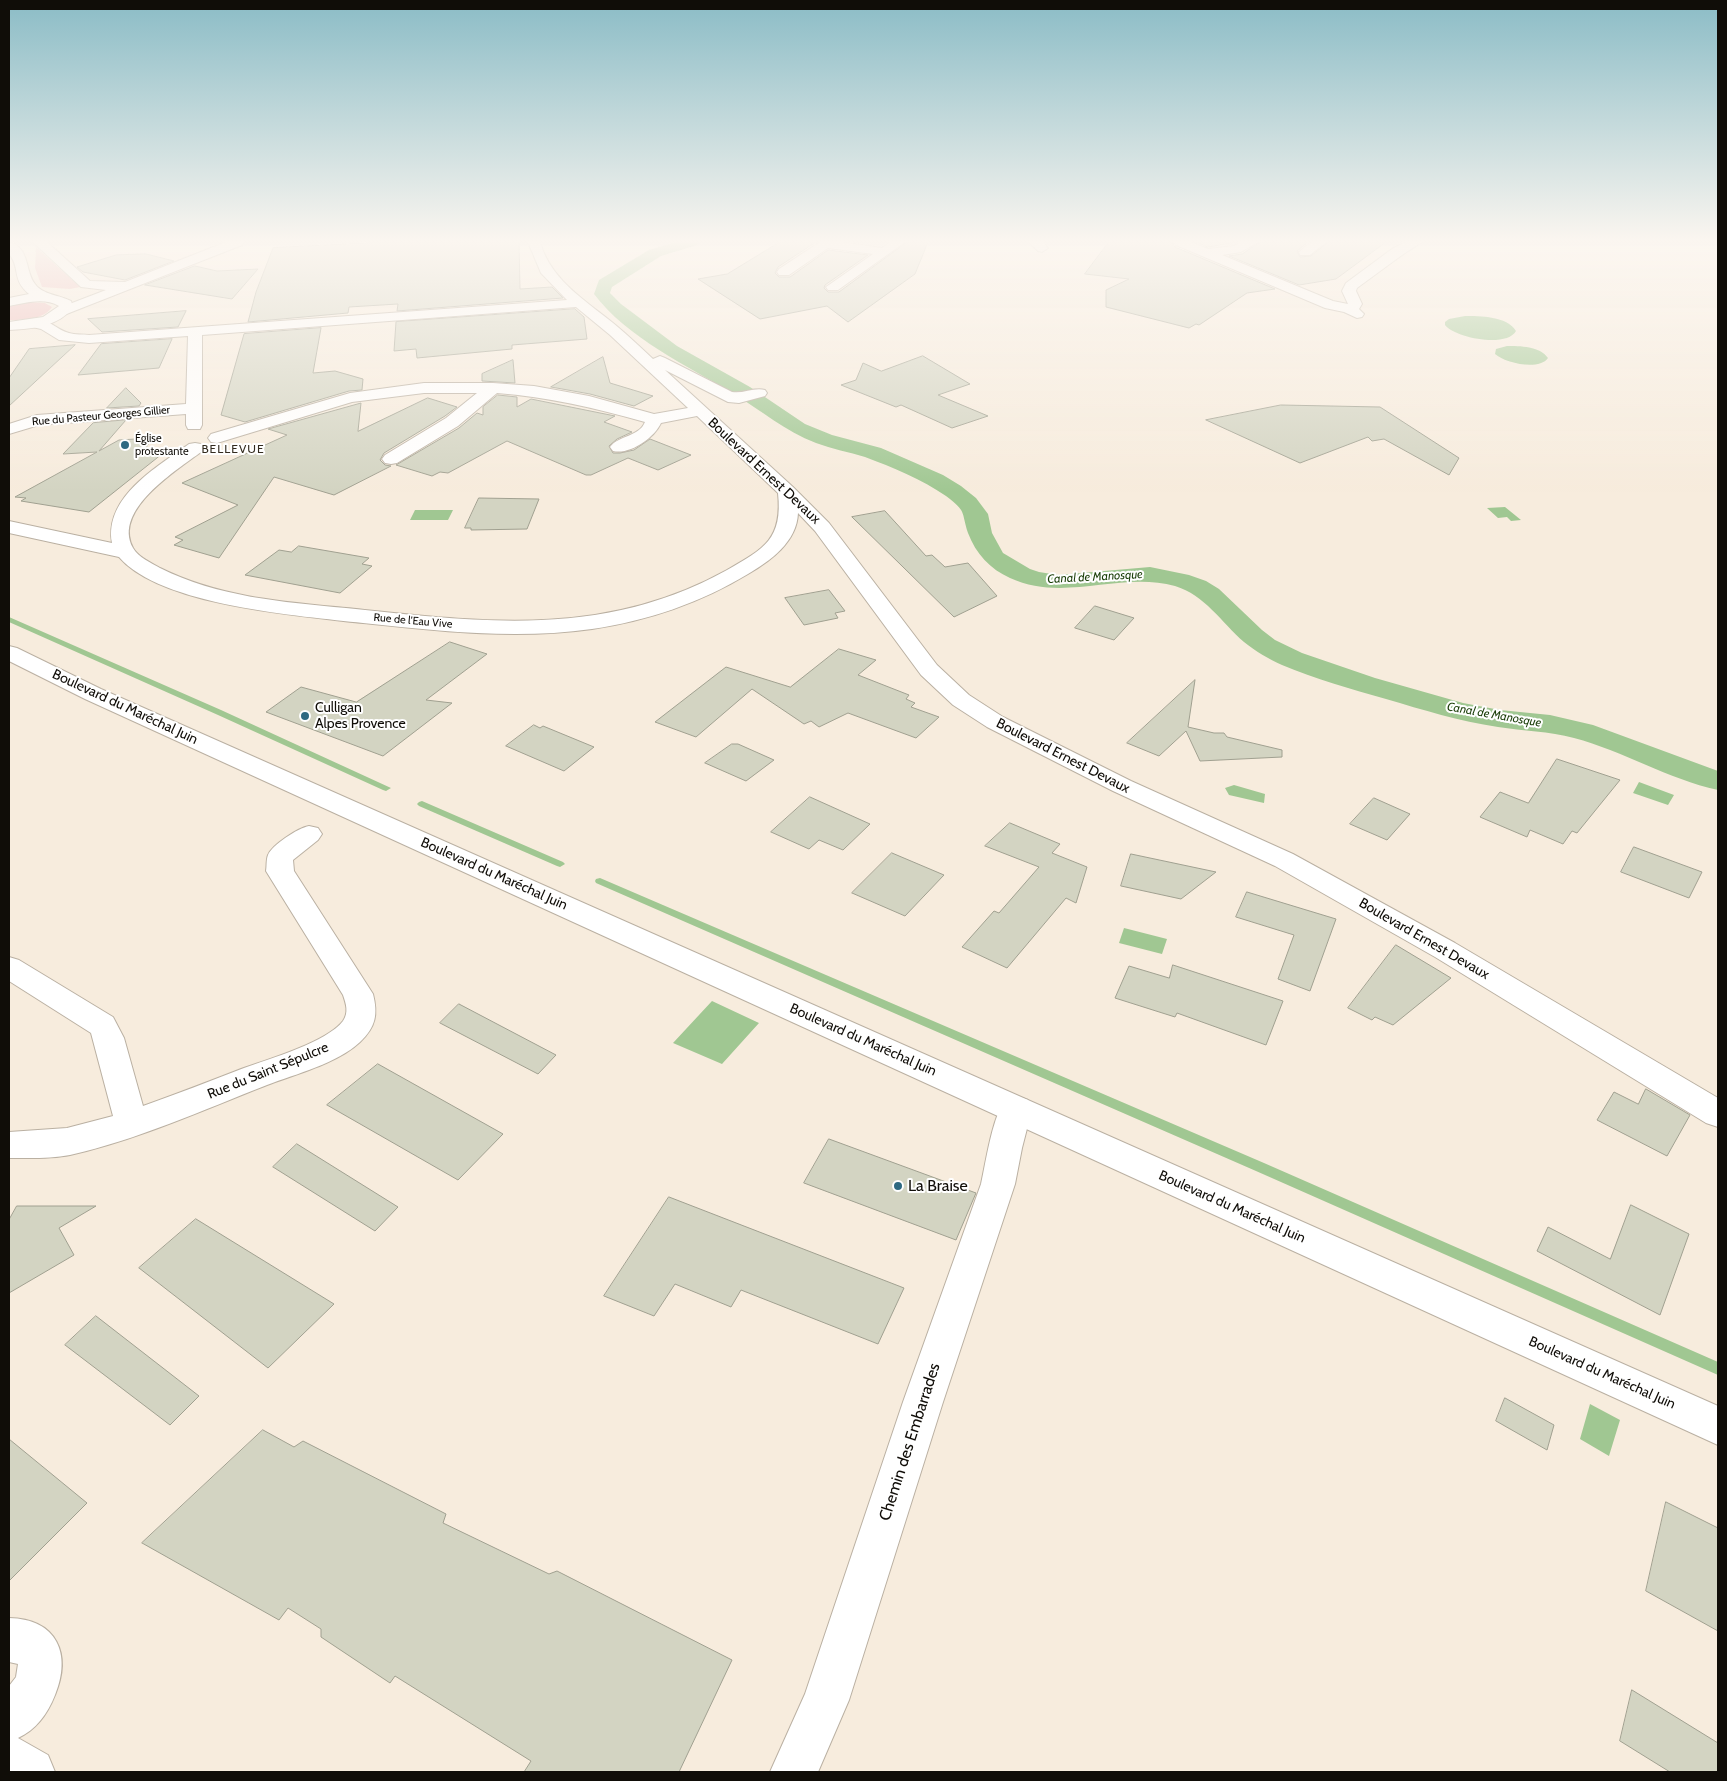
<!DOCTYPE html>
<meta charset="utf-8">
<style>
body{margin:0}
#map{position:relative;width:1727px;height:1781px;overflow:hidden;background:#f7ecdd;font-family:Cabin,sans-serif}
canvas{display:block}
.frame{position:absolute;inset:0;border:10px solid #100d08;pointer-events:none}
</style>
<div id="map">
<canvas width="1727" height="1781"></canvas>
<div class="frame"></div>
</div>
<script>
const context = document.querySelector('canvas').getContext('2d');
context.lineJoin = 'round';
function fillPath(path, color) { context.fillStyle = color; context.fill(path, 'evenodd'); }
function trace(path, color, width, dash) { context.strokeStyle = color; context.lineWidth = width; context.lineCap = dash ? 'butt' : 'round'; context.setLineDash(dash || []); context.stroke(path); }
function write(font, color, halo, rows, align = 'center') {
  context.font = font + ' Cabin,sans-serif'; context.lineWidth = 4; context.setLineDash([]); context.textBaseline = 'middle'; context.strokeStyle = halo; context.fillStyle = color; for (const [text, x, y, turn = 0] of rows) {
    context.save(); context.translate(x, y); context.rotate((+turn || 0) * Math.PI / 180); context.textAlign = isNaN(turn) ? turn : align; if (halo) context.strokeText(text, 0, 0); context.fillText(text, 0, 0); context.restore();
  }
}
const green = new Path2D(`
 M36,247L80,287L70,289L42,287L35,268Z
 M29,302L45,303L52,307C44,320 22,320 9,320V306Z`);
const water = new Path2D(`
 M1465,316C1480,316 1507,316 1516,331C1507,348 1455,338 1445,325V322L1449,319Z
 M1507,346C1520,346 1540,346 1548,358C1539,371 1505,363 1495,354L1496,349Z
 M1505,507L1521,520L1511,521L1507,517L1498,518L1487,508Z
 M415,510H453L448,520H410Z
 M1639,782L1674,795L1668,805L1633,793Z
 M1234,785L1265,794L1264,803L1229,795L1225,788Z
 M1124,928L1167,939L1162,954L1119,943Z
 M712,1001L759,1023L722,1064L673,1043Z
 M1590,1404L1620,1420L1609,1456L1580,1439Z`);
const stream = new Path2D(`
 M9,617L221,710L391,788L386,791L383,790L218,715L9,622Z
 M422,801L563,862L565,864L560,867L557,866L419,806L417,804L419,802Z
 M600,878L1264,1163L1718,1362V1375L1256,1171L596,883L595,881L596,879Z`);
const canal = new Path2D(`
 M675,242H700L697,245L661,256L612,287L610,293L621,304L677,346L750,387L805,424L832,435L881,448L943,475L961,486L976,498L988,514L992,533L1003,553L1030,569L1039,572L1058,575L1150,567L1189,575L1206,581L1219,589L1262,630L1275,640L1302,653L1375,678L1463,703L1500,710L1550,715L1593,725L1718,771V790C1668,779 1623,751 1574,738C1549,731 1523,731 1498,727C1459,721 1423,710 1386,699C1351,689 1315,679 1282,665C1269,659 1255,651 1244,642C1221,622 1205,595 1175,586C1120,571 1064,603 1010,578C990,569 976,554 968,533C961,511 967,512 946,496C923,480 892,467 865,457C849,452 832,449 816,443C785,431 762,411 734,394C688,366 627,338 594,294L599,280L649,250Z`);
const building = new Path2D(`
 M383,242H519L520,289L552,287L563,298L397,311L398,304L349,307L348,313L248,322L256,292L273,248Z
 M780,242H816L778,267L775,273L779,277H790L828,250L868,255L825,285L824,288L828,292H839L907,242H928L915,274L848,322L827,306L760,319L698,279L727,274Z
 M1109,242H1172L1175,247L1275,289L1247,293L1199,325L1196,324L1189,328L1106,307V290L1129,279L1085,274Z
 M1196,242H1237L1208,247Z
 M1260,242H1308L1297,251L1300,257L1311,256L1328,242H1386L1336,279L1299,285L1229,256L1242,254Z
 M146,254L174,261L125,280L83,272L77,267L116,255Z
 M195,266L217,271L258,269L232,299L145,285Z
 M575,309L584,317L587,339L512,345V349L417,358L416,349L394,351L396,322Z
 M186,311L178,327L102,332L88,319Z
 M321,328L313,373L335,371L363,379L362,390L349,391L245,422L221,415L244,334Z
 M172,339L159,368L78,375L101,344Z
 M75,345L9,406V378L29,349Z
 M923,356L970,384L938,395L988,416L952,428L901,405L896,407L841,385L856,380L863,363L881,371Z
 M603,357L610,383L653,396L634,406L590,394L551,387Z
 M513,360L515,383L482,381V374Z
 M126,388L141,403L139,406L107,408Z
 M498,395L517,397V407L531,399L615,416L604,422L632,432L617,439L609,446L613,453H620L634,450L650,439L691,455L658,470L628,458L591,475H586L507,441L448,473L440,472L432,476L396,465L459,428L477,413L483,415V407Z
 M428,398L457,407L445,416L384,453L380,460L385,465L391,466L334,495L274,477L219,558L174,545L183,540L175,537L238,505L182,483L287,435L268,429L361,403L358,431Z
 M1281,405L1380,407L1459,458L1449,475L1384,439L1372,441L1368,437L1300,463L1206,420Z
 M126,420L99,451L119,440L152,438L144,451L167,450L89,512L21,501L26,498L15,497L97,452L63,454L93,423Z
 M479,498L539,499L527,529L471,530V528H465Z
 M885,511L926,556L932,555L945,567L968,563L997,596L954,617L852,517Z
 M299,546L369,558L362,564L372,566L340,593L245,575L279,550L291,552Z
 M829,590L845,611L835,613L838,618L804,625L785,598Z
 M1095,606L1134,618L1114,640L1075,628Z
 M450,642L487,654L426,700L452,703L383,756L266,712L301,687L356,702Z
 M839,649L876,660L858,675L909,695L906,699L915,703L911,707L939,717L916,738L848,713L819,727L811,721L804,724L752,689L696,737L655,722L726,667L790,687Z
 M1195,680L1188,727L1214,733H1224L1227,737L1282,750V757L1200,761L1186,731L1159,756L1127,743Z
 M534,725L540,728L543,726L594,747L564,771L506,746Z
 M732,744H738L774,760L746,781L705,763Z
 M1557,759L1620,780L1577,833L1572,831L1563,844L1530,830L1527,837L1480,817L1500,792L1528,803Z
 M810,797L870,824L843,850L819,840L809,849L771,832Z
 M1374,798L1410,814L1387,840L1350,824Z
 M1010,823L1060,844L1052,853L1087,867L1076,903L1066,898L1007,968L962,947L994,911L999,913L1039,867L985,846Z
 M1634,847L1702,872L1689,898L1621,872Z
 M892,853L944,875L905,916L852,893Z
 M1131,854L1216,872L1181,899L1121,886Z
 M1247,892L1336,919L1310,991L1278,979L1294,935L1236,917Z
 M1396,945L1451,978L1393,1025L1375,1017L1372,1020L1348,1008Z
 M1173,965L1283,1001L1266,1045L1177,1013L1175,1017L1115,998L1129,966L1169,978Z
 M459,1004L556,1055L538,1074L440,1023Z
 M378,1064L503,1134L458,1180L327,1105Z
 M1646,1089L1690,1115L1667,1156L1597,1120L1614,1092L1638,1104Z
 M829,1139L976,1193L956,1240L804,1183Z
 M297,1144L398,1207L375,1231L273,1167Z
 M669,1197L904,1288L878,1344L741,1290L731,1307L675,1284L654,1316L604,1296Z
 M1631,1205L1689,1234L1660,1315L1537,1251L1548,1227L1610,1259Z
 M17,1206H96L59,1228L74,1255L9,1293V1220Z
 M196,1219L334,1304L268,1368L139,1268Z
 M96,1316L199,1396L170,1425L65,1345Z
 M1505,1398L1554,1425L1547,1450L1496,1421Z
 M263,1430L294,1447L303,1441L446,1514L443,1523L549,1574L557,1571L732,1660L679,1772H524L531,1761L395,1676L390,1683L321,1637V1629L288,1608L279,1620L142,1543Z
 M9,1439L87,1503L9,1581Z
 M1666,1502L1718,1528V1631L1646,1591Z
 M1632,1690L1718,1743V1772H1670L1620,1741Z`);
const street = new Path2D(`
 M528,242H540C551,282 590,303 619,328C631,338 642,349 653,359L660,356L665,358L732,392C743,394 754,387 765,390L767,393L765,396L739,403L728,402L665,370L793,487L829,523L937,665L969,695L1003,717L1131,781L1293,854L1455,943L1718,1098V1127L1706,1123L1435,957L1275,866L1113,791L987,727L953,705L921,675L815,531L798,513C797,542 770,561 748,574C700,603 647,621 592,629C516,640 438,631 363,623C301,616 161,606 119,557L9,533V521L112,543C104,497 157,467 189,444L195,443L201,444L204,448L201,452C177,470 112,510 133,548C138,557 151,563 160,568C218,597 282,602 346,608C480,622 603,639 727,570C764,549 783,539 778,493L697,416L661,423C654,438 630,455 613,451L610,447C619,435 639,437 645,422C596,408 548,397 497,393L458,426L397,463L391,464L385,463L382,459L385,455L446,418L477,393H424L352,402L217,443L211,442L208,438L211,434L350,393L424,383H493L534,386L589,396L654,414L688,408L610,335L576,307L202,335V425L200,429H188L186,425V414L39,425L9,434V424L37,415L186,404L188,336L89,343L59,340L41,329L28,326L26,323L28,320C47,315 54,329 69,333C75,335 83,334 89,335L567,300L541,273Z
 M820,242H841L882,248L890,242H905L838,290H828L826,287L873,254L828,248L789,275H779L777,272L779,269Z
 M1029,242H1043L1048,248L1042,252L1038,251Z
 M1174,242H1191L1208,249L1234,246L1241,242H1258L1241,252L1222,255L1333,301L1348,304L1342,291L1346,283L1392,249L1406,242H1422L1402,255L1357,288L1356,291L1362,304L1359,309L1364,314L1362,317L1357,318L1344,312L1325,308L1176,245Z
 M1311,242H1326L1310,255H1300L1299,252Z
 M309,826L318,828L322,834L318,840L293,860L294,871L373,994C378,1014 376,1027 360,1042C338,1063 296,1074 267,1085C203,1110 137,1140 70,1155C51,1159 28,1158 9,1158V1132L67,1128L113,1116L91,1033L9,981V957L19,960L113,1017L124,1038L143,1106C177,1094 210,1081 244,1068C269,1059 327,1042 343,1021C349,1012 346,1004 343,995L266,871C267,866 266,860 268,855C272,845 298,828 309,826Z
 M1016,1096L1028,1100L1032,1109L1022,1148L1015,1184L943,1402L849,1700L818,1772H770L805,1694L903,1402L981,1184C987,1156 991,1125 1004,1100Z
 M9,1618C57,1619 72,1654 55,1695C48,1713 36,1730 18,1738L48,1755L55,1772H9V1686L16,1677L18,1664L9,1662Z`);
const secondary = new Path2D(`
 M33,242H47L90,281L125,282L226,242H244L242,245L64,315L59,314L57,311L59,308L106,290L81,287Z`);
const primary = new Path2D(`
 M9,242C30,247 25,272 35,284C43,295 60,295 71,301L73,307C59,327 31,329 9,330V322L43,317L59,306C44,297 25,303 9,306V298L29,294C11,279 21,268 9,254Z
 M9,646L17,648L101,689L1718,1406V1445L85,699L9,661Z`);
const markers = [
 [125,445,5,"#2e6981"],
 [305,716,5,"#2e6981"],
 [898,1186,5,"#2e6981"]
];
const farStreetnames = [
 ["Rue du Pasteur Georges Gillier",101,416,-5],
 ["Rue de l'Eau Vive",413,621,5]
];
const farPoinames = [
 ["Église",135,439],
 ["protestante",135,452]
];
const farNeighbourhoodnames = [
 ["BELLEVUE",233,449]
];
const farWaternames = [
 ["Canal de Manosque",1095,577,-3],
 ["Canal de Manosque",1494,715,10]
];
const streetNames = [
 ["Boulevard Ernest Devaux",764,471,43],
 ["Boulevard du Maréchal Juin",125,707,25],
 ["Boulevard Ernest Devaux",1063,756,27],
 ["Boulevard du Maréchal Juin",494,874,24],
 ["Boulevard Ernest Devaux",1424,939,30],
 ["Boulevard du Maréchal Juin",863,1040,24],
 ["Rue du Saint Sépulcre",268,1071,-22],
 ["Boulevard du Maréchal Juin",1232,1207,24],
 ["Boulevard du Maréchal Juin",1602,1373,24]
];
const poiNames = [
 ["Culligan",315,708],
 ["Alpes Provence",315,724]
];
const nearPoinames = [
 ["La Braise",908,1186]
];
const nearStreetnames = [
 ["Chemin des Embarrades",910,1442,-72]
];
fillPath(green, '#edb5b6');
fillPath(water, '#a0c792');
fillPath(stream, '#a0c792');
fillPath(canal, '#a0c792');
fillPath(building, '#d3d4c2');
trace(building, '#a0a090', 1);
trace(street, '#bab0a2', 2);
trace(secondary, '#bab0a2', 2);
trace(primary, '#bab0a2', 2);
fillPath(street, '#fff');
fillPath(secondary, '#fff');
fillPath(primary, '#fff');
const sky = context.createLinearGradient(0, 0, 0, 492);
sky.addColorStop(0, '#8bbcc6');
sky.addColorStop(0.49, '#fbf6f0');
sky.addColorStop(1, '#fbf6f000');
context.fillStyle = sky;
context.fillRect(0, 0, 1727, 492);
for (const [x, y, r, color] of markers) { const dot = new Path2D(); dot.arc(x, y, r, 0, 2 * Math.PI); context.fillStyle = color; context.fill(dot); trace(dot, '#fff', 2); }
write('11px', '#100d08', '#fff', farStreetnames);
write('11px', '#100d08', '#fff', farPoinames, 'left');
context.letterSpacing = '1px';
write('12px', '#332b1f', '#fff', farNeighbourhoodnames);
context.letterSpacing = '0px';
write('italic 12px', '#193d07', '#fff', farWaternames);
write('14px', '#100d08', '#fff', streetNames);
write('14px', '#100d08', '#fff', poiNames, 'left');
write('16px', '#100d08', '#fff', nearPoinames, 'left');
write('16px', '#100d08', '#fff', nearStreetnames);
</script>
